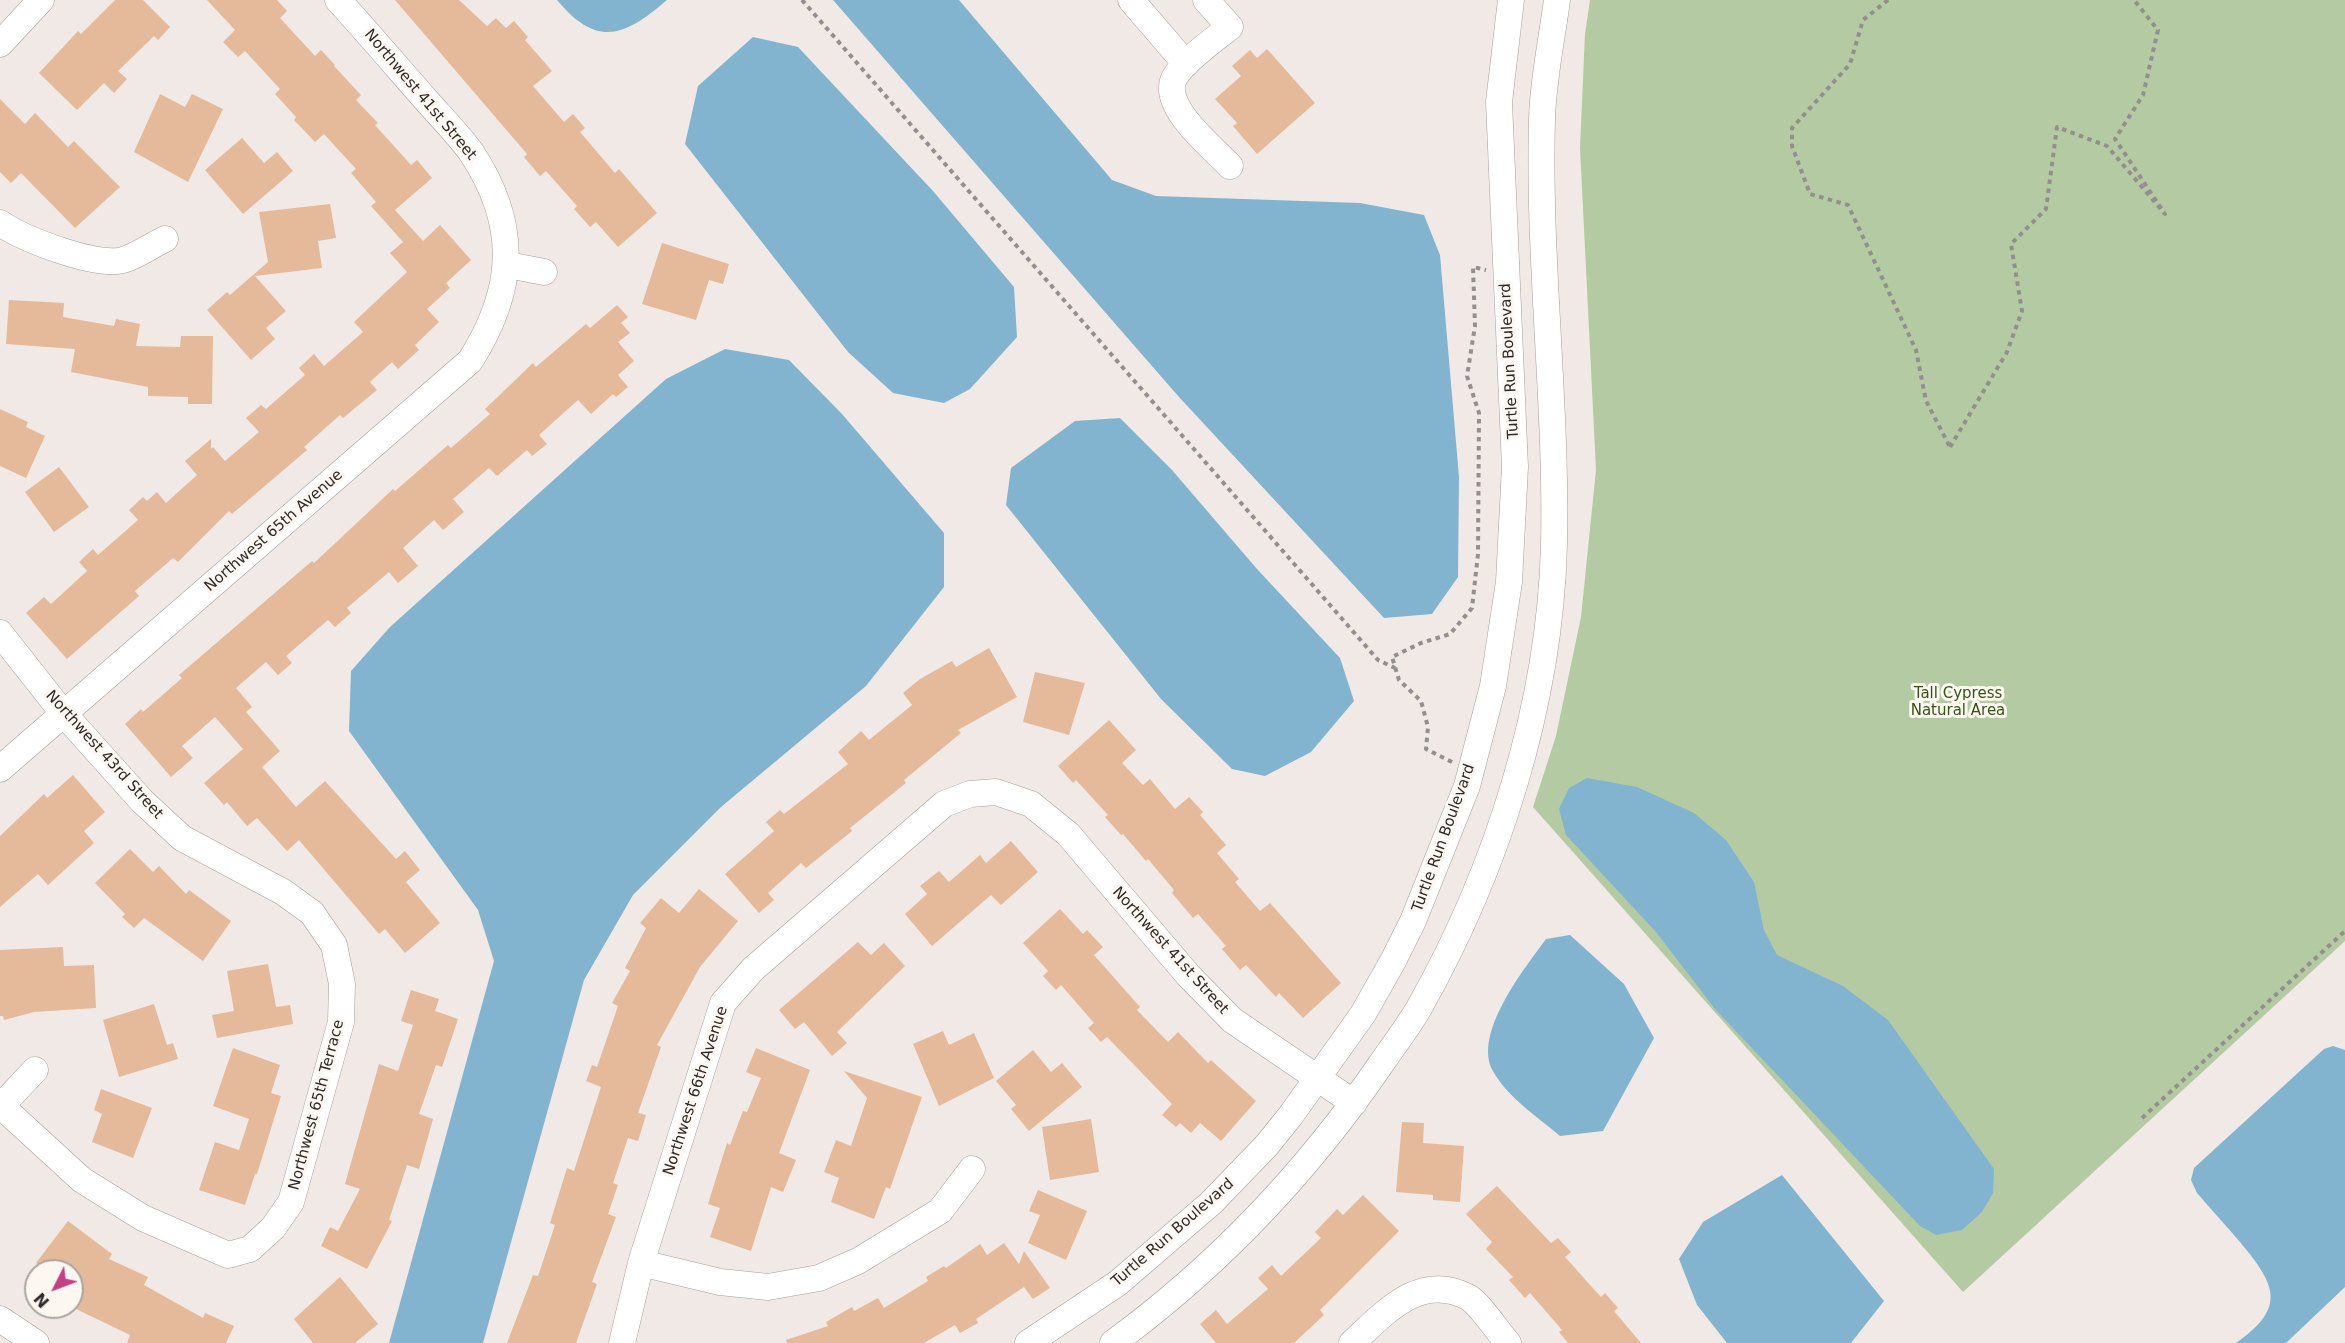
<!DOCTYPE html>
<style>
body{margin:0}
#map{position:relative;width:2345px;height:1343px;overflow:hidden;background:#f0e9e5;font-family:"DejaVu Sans",sans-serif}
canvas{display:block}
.north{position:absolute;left:24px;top:1259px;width:60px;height:60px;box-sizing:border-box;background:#fdf7f2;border:2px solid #a9a5a1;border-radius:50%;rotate:228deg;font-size:16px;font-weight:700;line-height:24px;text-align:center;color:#2c2a28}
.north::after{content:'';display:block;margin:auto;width:21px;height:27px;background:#c43f83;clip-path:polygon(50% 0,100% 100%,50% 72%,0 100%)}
</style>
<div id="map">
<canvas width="2345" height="1343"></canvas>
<div class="north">N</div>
</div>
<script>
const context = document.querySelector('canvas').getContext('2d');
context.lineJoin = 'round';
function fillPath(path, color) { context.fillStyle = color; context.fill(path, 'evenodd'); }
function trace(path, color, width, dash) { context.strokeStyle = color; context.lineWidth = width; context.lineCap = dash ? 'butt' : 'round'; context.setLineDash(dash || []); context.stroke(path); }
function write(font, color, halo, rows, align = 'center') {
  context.font = font + ' "DejaVu Sans",sans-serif'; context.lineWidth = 6; context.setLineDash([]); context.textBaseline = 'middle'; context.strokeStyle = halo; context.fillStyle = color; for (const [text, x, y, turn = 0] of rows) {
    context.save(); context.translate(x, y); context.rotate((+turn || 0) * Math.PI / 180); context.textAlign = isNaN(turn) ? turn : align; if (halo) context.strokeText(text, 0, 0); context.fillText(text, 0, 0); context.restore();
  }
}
const green = new Path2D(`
 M1590,0H2345V941L1963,1292L1533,807L1556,736L1581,617L1596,470L1580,148L1585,34Z`);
const water = new Path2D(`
 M557,0H667C624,37 597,48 557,0Z
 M833,0H959L1112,180L1156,196L1360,203L1424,215L1440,255L1459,477L1458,577L1432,614L1384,618L1179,397Z
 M753,37L798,47L933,191L1014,287L1017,337L970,389L944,403L893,393L848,352L685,144L698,86Z
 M725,349L789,360L842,414L944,533V587L866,686L721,807L633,895L584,980L483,1343H389L494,961L478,910L349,731L351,671L390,627L666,379Z
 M1120,418L1172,470L1257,569L1340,658L1354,701L1311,752L1265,776L1232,769L1161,699L1006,505L1011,468L1075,421Z
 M1587,778L1637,787L1694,813L1726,840L1754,882L1764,930L1777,955L1843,986L1888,1020L1994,1169L1993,1193L1982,1212L1962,1230L1936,1235L1920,1226L1715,1009L1656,932L1566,835L1559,809L1569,788Z
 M1570,935L1624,984L1654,1038L1603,1131L1560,1136C1538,1117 1508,1098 1493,1071C1472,1034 1525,968 1546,939Z
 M2333,1046L2345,1050V1287L2286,1343H2236C2288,1307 2275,1284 2240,1242C2226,1226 2211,1209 2197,1193L2191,1180L2194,1168L2324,1049Z
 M1782,1175L1884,1301L1851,1343H1727L1697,1305L1679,1259L1703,1222Z`);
const building = new Path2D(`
 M115,0H143L170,27L158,40L154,36L118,71L127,79L114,93L104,83L77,110L39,73L78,31L81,34Z
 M207,0H277L287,11L280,18L315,56L321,50L335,65L334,66L361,95L356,100L378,123L375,125L411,165L417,160L432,178L395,210L423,241L440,225L471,260L446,283L450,288L427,309L439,322L415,345L419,350L398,369L392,362L370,382L377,390L343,418L340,415L304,447L307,450L232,514L229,511L178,562L173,558L135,591L139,596L67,659L26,613L44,597L51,604L87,571L79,562L93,549L98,555L138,520L129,510L143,497L147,501L157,492L166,503L197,475L185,461L211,439V449L213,447L225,461L259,432L246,418L261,405L266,409L305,375L299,368L314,354L324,366L363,332L354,322L407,272L390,253L403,242L371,206L376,202L351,173L356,169L324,134L315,142L294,120L296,117L275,94L280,89L245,51L238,57L223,42L235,30Z
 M395,0H459L487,26L496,18L506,28L514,21L528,37L525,40L552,71L533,86L564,122L573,114L585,128L580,132L615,173L619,169L657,213L618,247L596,222L590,227L574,209L577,206L546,171L540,176L524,157L527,154Z
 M1267,49L1315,103L1257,154L1233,126L1237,123L1215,99L1241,76L1232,66L1250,50L1257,58Z
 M160,94L185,107L192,94L223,109L188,182L134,152Z
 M0,99L25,124L35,113L68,147L74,141L120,187L75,228L21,173L11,183L0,172Z
 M242,138L264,163L277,152L293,171L243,214L205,170Z
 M330,204L336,238L318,241L322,268L255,276L286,311L266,328L275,339L251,360L207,310L227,292L230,295L268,262L259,212Z
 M662,243L729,264L723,284L709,280L696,320L642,304Z
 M9,300L64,303L63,317L114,326L116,319L140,324L136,346L180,347L181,336H213L212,404H188V397L148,396V387L71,372L75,349L6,344Z
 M617,305L628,317L621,323L630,333L618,342L634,361L618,375L628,387L616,397L613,394L591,414L578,400L539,435L547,444L532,456L527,450L497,476L489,468L453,499L464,512L443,530L434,520L403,548L418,566L398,583L389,572L347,608L351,613L335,627L328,620L286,656L292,663L278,675L266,662L236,688L252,707L246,712L280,751L262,767L296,807L325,781L396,859L405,851L420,870L406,882L440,923L405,953L385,929L379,934L299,840L287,851L257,818L247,826L227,802L224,805L204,783L243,749L215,717L182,746L193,758L171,777L125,724L141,709L143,712L182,678L179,675L312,561L314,563L393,489L395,491L448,445L451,448L490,414L485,409L533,363L536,367L586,324L590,328Z
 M0,409L28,422L26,427L45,436L26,478L0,466Z
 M59,467L89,507L54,532L25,492Z
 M989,648L1017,697L958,730L961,733L904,780L906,783L850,828L852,831L806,868L801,863L768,893L774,900L759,913L725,874L774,831L766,822L780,810L784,814L848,764L838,752L861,731L869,740L912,705L903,693L920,679L952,661L956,667Z
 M1035,672L1085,683L1069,735L1023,722Z
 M1109,720L1136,750L1122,763L1143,785L1150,779L1175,809L1189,797L1203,812L1200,815L1226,845L1217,853L1239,879L1235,882L1260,911L1270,903L1341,983L1303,1018L1279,993L1276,997L1246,965L1240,970L1222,949L1226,946L1198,914L1193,918L1172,893L1174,890L1148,859L1146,861L1123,834L1121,835L1105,817L1108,815L1076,780L1073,783L1058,766Z
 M73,775L105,812L84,831L94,843L48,885L38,874L0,907V836L44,794L47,798Z
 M1011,841L1038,872L1001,905L991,895L932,946L905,914L927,894L920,886L939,871L949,882L980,855L986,863Z
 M130,849L153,872L159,866L186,894L189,890L231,921L203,961L144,918L134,928L122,917L125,914L95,883Z
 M699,889L738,921L700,967L657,1045L661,1047L638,1113L646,1115L638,1141L628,1138L613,1183L618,1185L608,1214L616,1217L592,1282L597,1284L576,1343H507L533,1275L538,1276L555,1225L550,1223L567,1168L574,1171L601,1087L586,1081L592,1065L597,1067L618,1006L612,1003L630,971L625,968L646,928L640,923L661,898L679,913Z
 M1060,909L1083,934L1087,930L1103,947L1094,955L1140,1007L1137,1010L1168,1042L1178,1032L1208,1063L1211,1060L1256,1101L1221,1141L1200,1123L1191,1133L1180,1123L1176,1127L1162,1115L1172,1104L1107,1037L1101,1042L1088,1028L1094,1023L1061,985L1056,990L1043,976L1048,971L1023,943Z
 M858,942L871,955L884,943L905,966L837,1032L847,1043L832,1056L804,1022L795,1029L779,1010Z
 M63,947L64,966L94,965L96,1008L34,1012L4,1020L3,1016H0V950Z
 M268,964L276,1007L290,1005L293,1024L217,1038L212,1015L234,1011L227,971Z
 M411,990L439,999L435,1011L458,1019L442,1067L436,1065L419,1114L433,1119L419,1169L407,1165L389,1220L392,1221L367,1269L321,1246L330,1227L338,1231L360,1189L345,1184L379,1064L398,1071L413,1025L401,1021Z
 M154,1004L167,1045L173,1043L178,1059L119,1077L103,1020Z
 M943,1031L949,1045L974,1033L994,1078L939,1106L913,1044Z
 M233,1048L280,1065L271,1093L281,1096L257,1174H255L245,1205L199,1190L215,1142L239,1150L249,1119L213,1106Z
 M756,1048L810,1070L779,1153L796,1160L783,1192L771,1187L751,1251L710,1237L720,1208L708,1204L727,1143L730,1145L743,1111L747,1112L761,1078L746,1072Z
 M1033,1050L1051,1072L1062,1063L1082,1087L1029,1131L1011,1109L1016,1105L996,1081Z
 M844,1071L922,1097L890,1189L886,1187L874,1219L831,1202L839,1178L824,1172L836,1140L851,1146L867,1098Z
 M101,1089L152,1108L133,1158L92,1142L102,1114L94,1110Z
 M1091,1119L1099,1172L1050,1180L1042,1127Z
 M1402,1122L1424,1123L1423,1143L1464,1146L1460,1202L1433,1200V1195L1396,1192Z
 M1497,1186L1551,1243L1558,1238L1571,1252L1565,1257L1601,1297L1605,1293L1618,1308L1614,1311L1641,1343H1568L1559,1332L1562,1330L1530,1293L1525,1298L1509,1280L1513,1277L1486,1249L1492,1242L1466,1214Z
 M1038,1190L1087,1211L1066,1260L1028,1243L1040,1215L1029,1211Z
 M1363,1195L1399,1231L1320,1310L1324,1315L1294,1343H1216L1200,1324L1216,1310L1227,1324L1268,1289L1258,1278L1272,1265L1281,1276L1321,1238L1315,1232L1337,1209L1343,1215Z
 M68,1221L112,1254L109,1259L148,1277L144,1285L203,1318L205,1313L234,1326L226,1343H127L130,1335L72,1307V1271H47L36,1263Z
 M1004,1243L1019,1264L1024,1251L1050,1288L1033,1299L1024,1287L976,1319L978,1323L960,1333L955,1325L924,1343H787L786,1340L828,1326L826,1322L852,1307L854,1311L878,1298L884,1308L928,1281L926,1277L944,1266L946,1268L980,1244L987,1255Z
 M340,1277L378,1324L355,1343H313L294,1319Z`);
const path = new Path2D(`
 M802,0L1378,660L1395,668
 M1888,0L1863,20L1850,64L1792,128V146L1810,194L1848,205L1916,350L1926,401L1950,447
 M1950,447L2007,352L2022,311L2011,244L2046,209L2057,127L2107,146L2165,214L2115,139L2143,95L2158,30L2134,0
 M1452,762L1426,749L1428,727L1421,701L1399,680L1392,657L1421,643L1450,634L1472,608L1478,554L1479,413L1467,376L1475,326L1473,267L1486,270
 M2142,1118L2345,931`);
const minor = new Path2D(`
 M1131,0L1186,64
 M1206,0L1230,27C1215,39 1179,64 1173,81C1164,109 1212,147 1230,166
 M0,44L41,0
 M0,223C23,239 95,267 123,260C137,256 152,245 165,239
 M508,265L544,272
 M0,633L63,713L142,801L182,838L283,892L312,913L334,945L342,984L341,1022L291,1202L273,1228L250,1249L228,1255L143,1218L82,1180L0,1105
 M0,769L470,361C516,289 519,224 471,152C458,134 441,117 426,100C397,67 368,33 338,0
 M1,1106L35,1070
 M641,1263L720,1282L768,1287L819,1278L858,1261L940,1211L972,1169
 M0,1319L36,1343
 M622,1343L641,1263L723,1003L753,969L944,804L970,794L996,792L1031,804L1068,834L1188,975L1232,1020L1354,1103
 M1028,1343L1118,1283L1211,1203L1267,1145L1291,1115L1363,1014L1393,961L1413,921L1467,786L1493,686L1509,582L1515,467L1499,102L1511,0
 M1113,1343C1218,1266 1307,1172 1381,1064C1394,1045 1408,1027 1419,1008C1497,870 1550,705 1554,545C1557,403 1538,261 1542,119C1543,79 1552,39 1557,0
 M1352,1343C1385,1313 1419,1272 1468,1297C1480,1304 1498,1332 1508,1343`);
const streetNames = [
 ["Northwest 41st Street",420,95,50],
 ["Turtle Run Boulevard",1510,361,-93],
 ["Northwest 65th Avenue",274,531,-41],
 ["Northwest 43rd Street",104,755,48],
 ["Turtle Run Boulevard",1444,838,-70],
 ["Northwest 41st Street",1170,951,48],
 ["Northwest 66th Avenue",696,1091,-72],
 ["Northwest 65th Terrace",317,1105,-75],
 ["Turtle Run Boulevard",1173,1233,-41]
];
const parkNames = [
 ["Tall Cypress",1958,694],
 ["Natural Area",1958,711]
];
fillPath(green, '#b4caa3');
fillPath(water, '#83b4cf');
fillPath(building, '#e5ba9b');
trace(minor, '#a6a09c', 27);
trace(path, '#938f8c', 4, [4.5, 4.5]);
trace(minor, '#fff', 26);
write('15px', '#2c2a28', '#fdf7f2', streetNames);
write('15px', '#375416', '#fdf7f2', parkNames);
</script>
